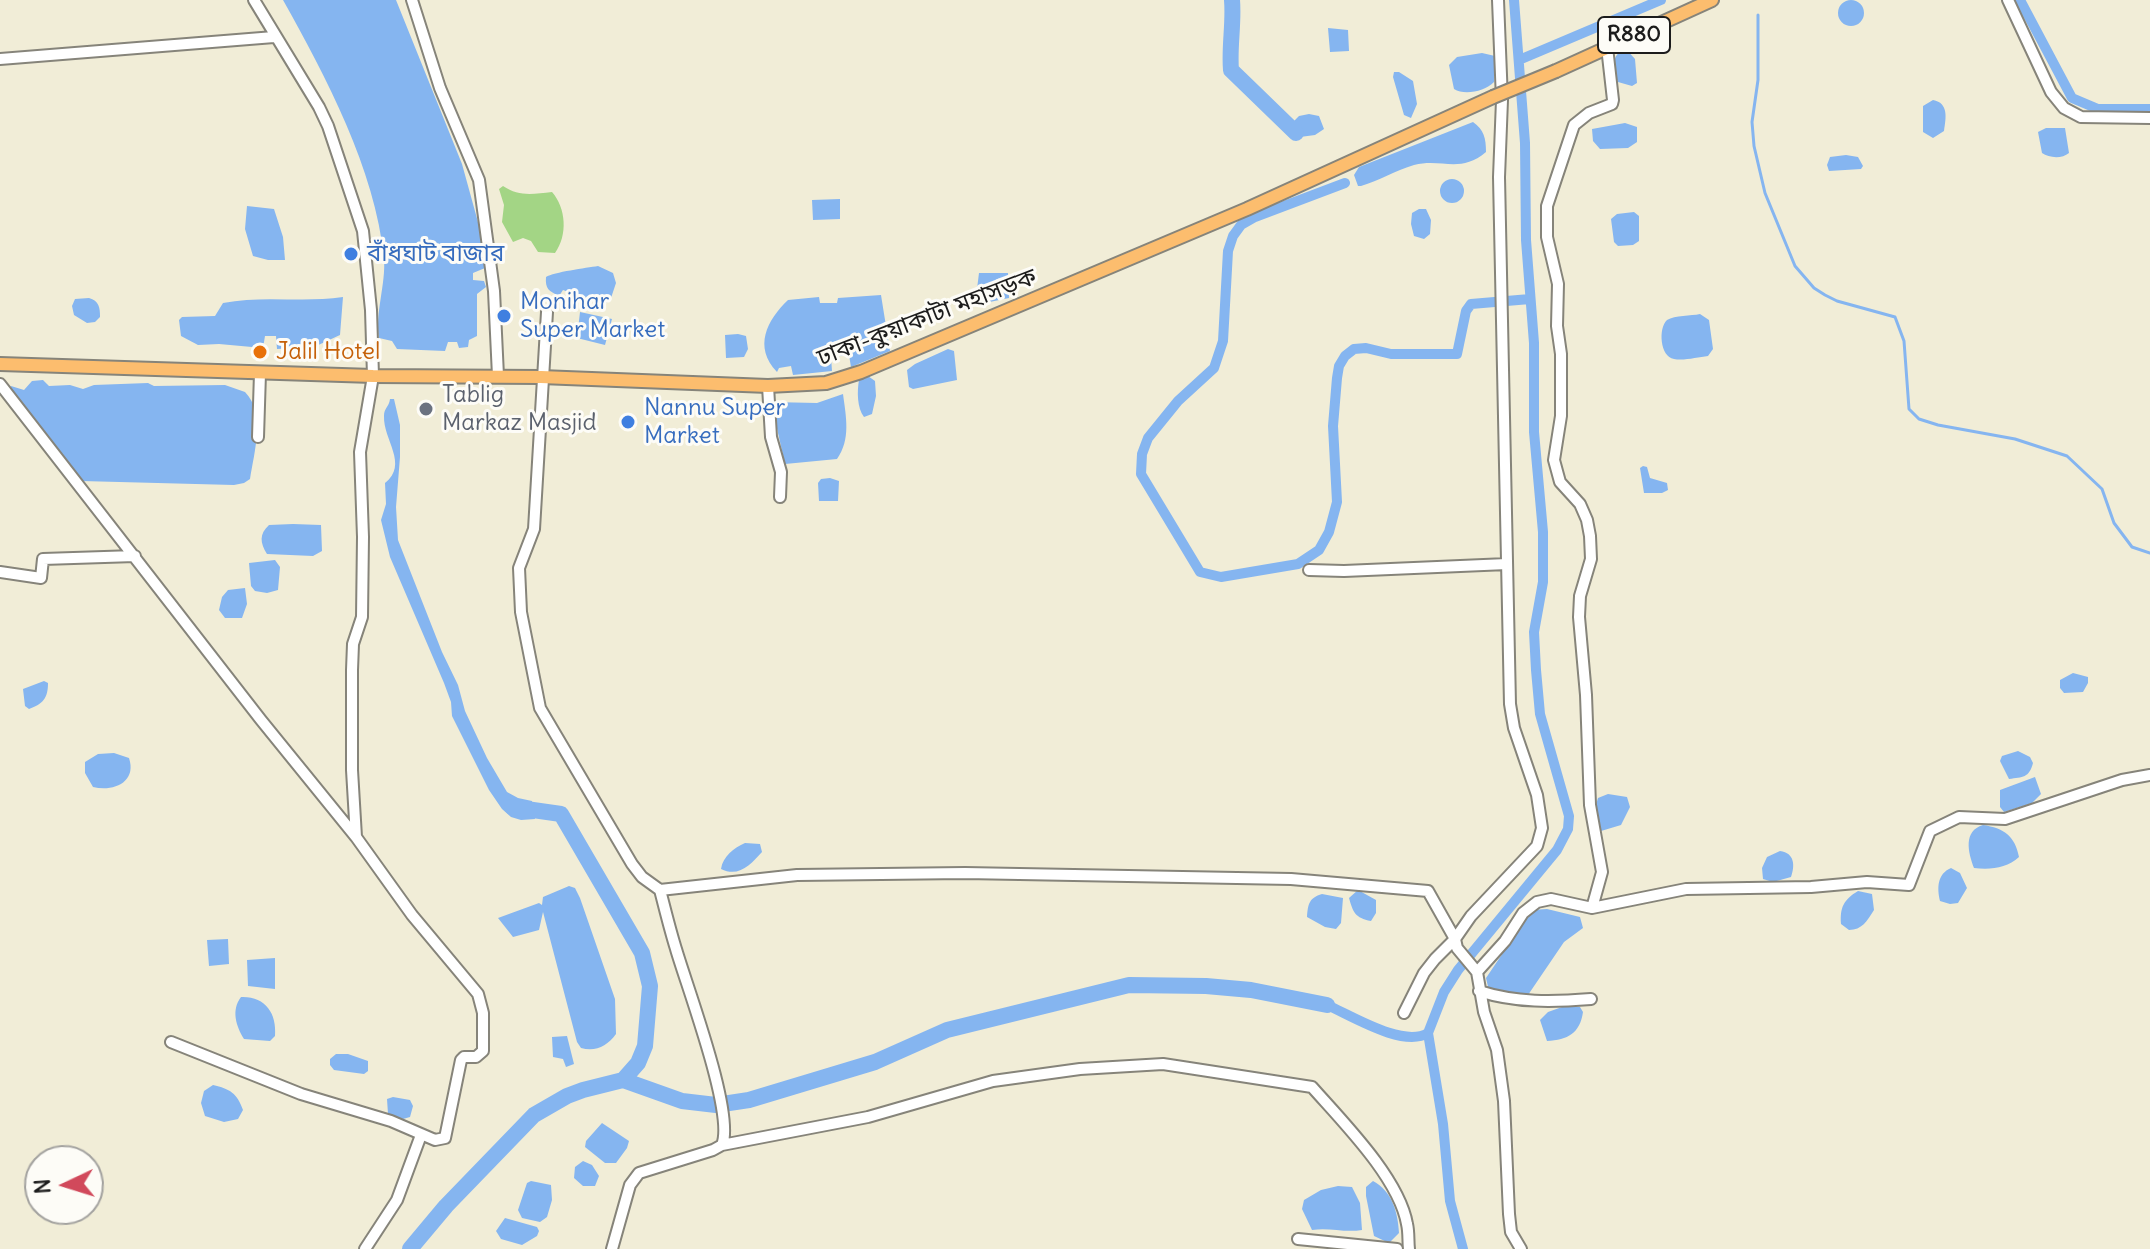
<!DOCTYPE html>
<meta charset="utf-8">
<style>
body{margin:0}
#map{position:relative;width:2150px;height:1249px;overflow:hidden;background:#f1edd7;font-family:Delius,sans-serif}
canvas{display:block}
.north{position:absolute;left:24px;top:1145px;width:80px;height:80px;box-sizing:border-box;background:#fdfcf7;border:2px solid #a3a29f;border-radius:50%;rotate:266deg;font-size:22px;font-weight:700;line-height:32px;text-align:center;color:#1c1c1c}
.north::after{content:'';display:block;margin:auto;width:28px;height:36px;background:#d1495b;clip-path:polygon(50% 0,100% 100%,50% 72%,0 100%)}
</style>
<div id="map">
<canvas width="2150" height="1249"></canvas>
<div class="north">N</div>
</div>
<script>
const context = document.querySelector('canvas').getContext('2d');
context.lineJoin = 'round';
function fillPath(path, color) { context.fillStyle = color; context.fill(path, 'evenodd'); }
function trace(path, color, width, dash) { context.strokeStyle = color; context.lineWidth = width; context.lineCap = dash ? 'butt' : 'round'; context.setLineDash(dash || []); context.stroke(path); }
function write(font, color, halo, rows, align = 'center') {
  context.font = font + ' Delius,"Noto Sans Bengali",sans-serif'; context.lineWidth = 6; context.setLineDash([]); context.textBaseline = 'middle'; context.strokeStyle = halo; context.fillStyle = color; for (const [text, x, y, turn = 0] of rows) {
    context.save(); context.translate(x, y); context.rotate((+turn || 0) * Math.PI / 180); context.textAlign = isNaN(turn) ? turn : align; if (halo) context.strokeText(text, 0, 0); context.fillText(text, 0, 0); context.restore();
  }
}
const green = new Path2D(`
 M503,186C519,197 533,194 552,192C566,208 568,235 555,253L538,252L531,241L523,238L513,242L502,222L504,205L499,189Z`);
const water = new Path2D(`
 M1838 13a13 13 0 1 1 26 0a13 13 0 1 1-26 0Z
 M283,0H396L462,164L481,233L485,268L473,273V280L484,281L486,287L477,294V336L469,340L468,347L459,348L457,342H448L445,351L397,349L392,341L379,338C375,312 386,285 384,258C375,169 326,77 283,0Z
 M1328,28L1348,30L1349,51L1330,52Z
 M1626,49L1635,59L1637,83L1632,86L1618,82C1613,69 1610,54 1626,49Z
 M1482,53L1495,56L1494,82C1485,91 1465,96 1454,89L1449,65L1457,57Z
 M1394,72H1399L1413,81L1417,104L1411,118L1404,115L1393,77Z
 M1933,100C1949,103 1946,118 1944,131L1933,138L1923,132V106Z
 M1309,114L1319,116L1324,129L1315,135L1300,137L1296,131L1294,121L1299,116Z
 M1473,122C1484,130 1486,138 1486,152C1460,174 1442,158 1414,165C1396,170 1379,181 1361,186H1358L1354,175L1359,167Z
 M1625,123L1637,127V142L1628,148L1600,149L1593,141L1592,129Z
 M2046,128H2065L2069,153C2062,159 2049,158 2042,153L2038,132Z
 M1846,155L1858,157L1863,166L1861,169L1829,171L1827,165L1830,157Z
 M1440 191a12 12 0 1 1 24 0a12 12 0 1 1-24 0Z
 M840,199V219L813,220L812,200Z
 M247,206L274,209L283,237L285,260H268L253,256L245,229Z
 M1419,209H1426L1431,220L1430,234L1424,239L1414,236L1411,224L1412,213Z
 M1634,212L1639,216V241L1633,245L1618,246L1614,242L1611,219L1617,214Z
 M598,266L613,273L616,283L610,301L602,304L563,290L559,296C549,291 545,289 546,277C554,272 586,268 598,266Z
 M979,273H1008L1009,298L975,305Z
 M881,295L890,351L851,367L849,355L831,357L832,371L793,375L791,366L779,368L777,372C753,347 767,320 788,300L819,297L820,303H837L838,298Z
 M343,297L340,335L314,347L277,349L276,336H265L263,348L219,344L198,345L181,336L179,320L182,317L215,316L223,303C262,295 303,303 343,297Z
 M89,298C99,301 100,307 100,317L95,322L87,323L74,315L72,306L75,299Z
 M580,312L612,319L605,345L577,338Z
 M1700,314L1709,320L1713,349L1708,356C1698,357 1684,361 1674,359C1660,357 1658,328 1667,320C1675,315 1691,316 1700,314Z
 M738,334L746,336L748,349L744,357L726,358L725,335Z
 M948,349L954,351L957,380L913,389L909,387L907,370L915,364Z
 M868,376L875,381L876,396L872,414L864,417C857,408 857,391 859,380Z
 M43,380L49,386L70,385L83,389L94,385L148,383L154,386L225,385L245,392C266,413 254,453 250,479L244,483L234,485L81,481L9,389L11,386L24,390L32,381Z
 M843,394C846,417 851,439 837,459L785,464L771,402L817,403Z
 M390,399H394L400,425V457L396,507L398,540L442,652L458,685L465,711L487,758L507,792L518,798L532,801L535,819L521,820L511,817L502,809L489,790L452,716L451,702L444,683L390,557L381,520L386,504L385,483C409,464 383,440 384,416C384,408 389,407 390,399Z
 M1643,466L1647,467L1650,478L1667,483L1668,490L1662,493H1644L1640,468Z
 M830,478L839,481L838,501H819L818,483L821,479Z
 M293,524L321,525L322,551L313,556L267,554C260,543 259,534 269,525Z
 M275,560L280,567L278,590L267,593L255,591L251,586L249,563Z
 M245,588L247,604L242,618H225L219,610L222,597L228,590Z
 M2073,673L2088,677V683L2083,692L2064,693L2060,688V680Z
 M44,681L48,683C48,698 43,704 29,709L25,706L23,689Z
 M2018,751L2030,757L2033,763C2029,778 2023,777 2009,779L2000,761L2002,756Z
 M114,753L129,758C137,782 114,792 93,787L85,773V762L98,754Z
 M2035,777L2041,794L2032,803L2004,812L2000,807V790Z
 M1608,794L1627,797L1630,807L1621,825L1601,831L1595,808L1598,798Z
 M1983,825C2004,828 2015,836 2019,857C2007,868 1991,870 1974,868C1968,852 1963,831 1983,825Z
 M745,843L760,844L762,852C751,864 739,878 721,869C723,856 734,848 745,843Z
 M1780,851C1795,853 1795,866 1791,877L1773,882L1763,879L1762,868L1767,857Z
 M1951,868L1960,873L1967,888L1958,903L1950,904L1940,901C1937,888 1937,874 1951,868Z
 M569,886L575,888L580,898L615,999L616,1034C607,1046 596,1052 581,1048L577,1042L543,912L539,930L513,937L498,918L539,903L542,905L543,897Z
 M1358,890L1376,900V913L1371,921C1355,918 1353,912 1349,898Z
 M1858,891L1872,894L1874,910C1867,921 1862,930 1849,930L1841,924C1840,908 1843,900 1858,891Z
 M1322,894L1343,898L1341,923L1336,929L1325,927L1307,917C1308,904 1309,898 1322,894Z
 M1547,909L1580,917L1583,928L1564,942L1528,995L1489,991L1486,978L1532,910Z
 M228,939L229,964L209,966L207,940Z
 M275,958V989L248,986L247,960Z
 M241,997C265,996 277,1013 275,1036L270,1041L244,1039C236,1026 231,1010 241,997Z
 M1562,1007H1580L1583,1012C1580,1033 1568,1040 1547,1041L1540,1020L1548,1012Z
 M567,1036L574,1064L566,1067L563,1059L553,1057L552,1037Z
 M336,1054H348L368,1061V1071L364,1074L334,1070L330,1065V1059Z
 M213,1085C230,1089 237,1093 243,1110L238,1119L224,1122L205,1116L201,1103L204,1091Z
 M393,1097L410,1100L413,1106L410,1117L403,1119L388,1114L387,1099Z
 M602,1123L629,1141L627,1148L616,1163H605L585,1147L586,1141Z
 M583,1161L592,1165L599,1176L595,1186H583L574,1178L575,1167Z
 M531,1181L551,1185L552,1200L547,1217L540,1222L522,1218L518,1210L527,1183Z
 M1373,1181C1392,1191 1398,1212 1399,1233L1389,1243L1374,1236L1366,1196V1187Z
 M1338,1186L1352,1187L1360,1203L1362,1230C1344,1233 1329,1227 1312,1230L1302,1209L1304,1200L1321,1190Z
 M505,1218L537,1227L539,1231L537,1236L522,1245L501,1239L496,1231Z`);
const stream = new Path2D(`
 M1758,15V80L1752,122L1754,146L1765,193L1795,266L1814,288L1825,295L1837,301L1895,317L1904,341L1909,409L1919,419L1938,425L2015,439L2067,456L2102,489L2114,523L2132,547L2150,553`);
const canal = new Path2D(`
 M2020,0L2072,98L2098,109H2150
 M1519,60L1661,0
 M1345,183L1255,217L1241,225L1233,236L1228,251L1223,341L1214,368L1178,401L1148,438L1142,454L1141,474L1200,572L1221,577L1298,564L1319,550L1329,532L1337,502L1333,426L1337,378L1339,366L1345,356L1354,349L1366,348L1391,354H1457L1466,311L1471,304L1530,299
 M1327,1005C1352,1016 1403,1048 1428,1033L1444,992L1458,970L1557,850L1568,829L1569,816L1540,714L1536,670L1534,632L1543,582V532L1534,432V343L1526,240L1525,143L1514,0
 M1428,1033L1443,1124L1450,1201L1463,1249`);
const river = new Path2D(`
 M1232,0C1234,24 1229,46 1231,70L1296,133
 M512,807L561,814L642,953L650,986L645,1046L638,1063L623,1080
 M410,1249L446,1206L534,1115L567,1096L583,1090L623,1080L682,1101L716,1105L749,1100L875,1062L947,1030L1129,985L1206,986L1251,990L1327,1005`);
const minor = new Path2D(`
 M254,0L319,107L328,126L363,231L371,310L373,376L360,452L363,537L362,617L353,644L352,670V770L356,837
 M412,0L440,88L479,180L494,291L498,376
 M2008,0L2051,92L2064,108L2081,117L2150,118
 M0,59L274,37
 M547,312L534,529L519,568L521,612L540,708L632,864L642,877L660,890C665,909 670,930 676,949C687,987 735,1114 722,1145L713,1150L639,1173L630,1185L612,1249
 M0,384L261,720L356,837L412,915L478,994L483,1013V1051L476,1057H464L461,1060L445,1138L435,1140L391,1121L301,1094L171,1042
 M768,386L771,437L781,472L780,497
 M258,437L260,373
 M1309,570L1344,571L1507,564
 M0,572L41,578L43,559L135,556
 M660,890L797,875L965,873L1291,879L1428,891L1455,939L1457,948L1477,972L1484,1012L1497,1050L1504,1101L1509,1214L1511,1232L1521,1249
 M1592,908L1686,889L1811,887L1867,882L1909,885L1930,831L1959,817L2005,819L2122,780L2150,775
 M1477,972L1505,941L1523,913L1537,902L1551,899L1592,908L1602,872L1590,805L1586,695L1579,617L1580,596L1591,559L1590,536L1587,520L1580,504L1560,482L1554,460L1561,416V354L1557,326L1558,284L1547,237V206L1574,125L1589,113L1612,104L1613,100L1607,47
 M1479,991C1516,1003 1553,1002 1591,999
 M1404,1013L1424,973L1435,959L1455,939L1471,916L1537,846L1542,828L1537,795L1514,728L1510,704L1499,177L1502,100L1498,0
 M722,1145L868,1117L993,1081L1080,1069L1163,1064L1312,1087C1342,1121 1399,1178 1407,1224C1409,1232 1408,1241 1409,1249
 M1298,1239L1397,1249
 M365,1249L397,1200L421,1135`);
const major = new Path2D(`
 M1556,71L1712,0
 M0,364L373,376L541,377L768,386L826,383L861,372L1247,209L1493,97`);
const majorBridge = new Path2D(`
 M1493,97L1556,71`);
const markers = [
 [351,254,8,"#3f7fe0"],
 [504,316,8,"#3f7fe0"],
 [260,352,8,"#e8710a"],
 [426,409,8,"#6b7280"],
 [628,422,8,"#3f7fe0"]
];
const shields = [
 [1634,35,72]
];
const shieldNames = [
 ["R880",1634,35]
];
const shopNames = [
 ["বাঁধঘাট বাজার",367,254],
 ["Monihar",520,302],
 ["Super Market",520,330],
 ["Nannu Super",644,408],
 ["Market",644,436]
];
const streetNames = [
 ["ঢাকা-কুয়াকাটা মহাসড়ক",927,318,-21]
];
const foodNames = [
 ["Jalil Hotel",276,352]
];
const worshipNames = [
 ["Tablig",442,395],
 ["Markaz Masjid",442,423]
];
fillPath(green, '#a3d585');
fillPath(water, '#85b5f0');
trace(stream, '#85b5f0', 3);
trace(canal, '#85b5f0', 10);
trace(river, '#85b5f0', 16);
trace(minor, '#86847a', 14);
trace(major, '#86847a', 16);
trace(minor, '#fff', 10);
trace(major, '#fcbd6e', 12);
trace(majorBridge, '#86847a', 16, []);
trace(majorBridge, '#fcbd6e', 12);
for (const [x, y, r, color] of markers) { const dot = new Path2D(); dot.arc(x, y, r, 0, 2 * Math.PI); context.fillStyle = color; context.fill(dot); trace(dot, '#fdfcf7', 3); }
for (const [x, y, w] of shields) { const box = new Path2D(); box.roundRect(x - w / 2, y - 18, w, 36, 6); context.fillStyle = '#fdfcf7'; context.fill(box); trace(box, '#1c1c1c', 2); }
write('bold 22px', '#1c1c1c', null, shieldNames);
write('24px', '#366cbe', '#fdfcf7', shopNames, 'left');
write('24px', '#1c1c1c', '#fdfcf7', streetNames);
write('24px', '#c56008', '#fdfcf7', foodNames, 'left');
write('24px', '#5b616d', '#fdfcf7', worshipNames, 'left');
</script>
